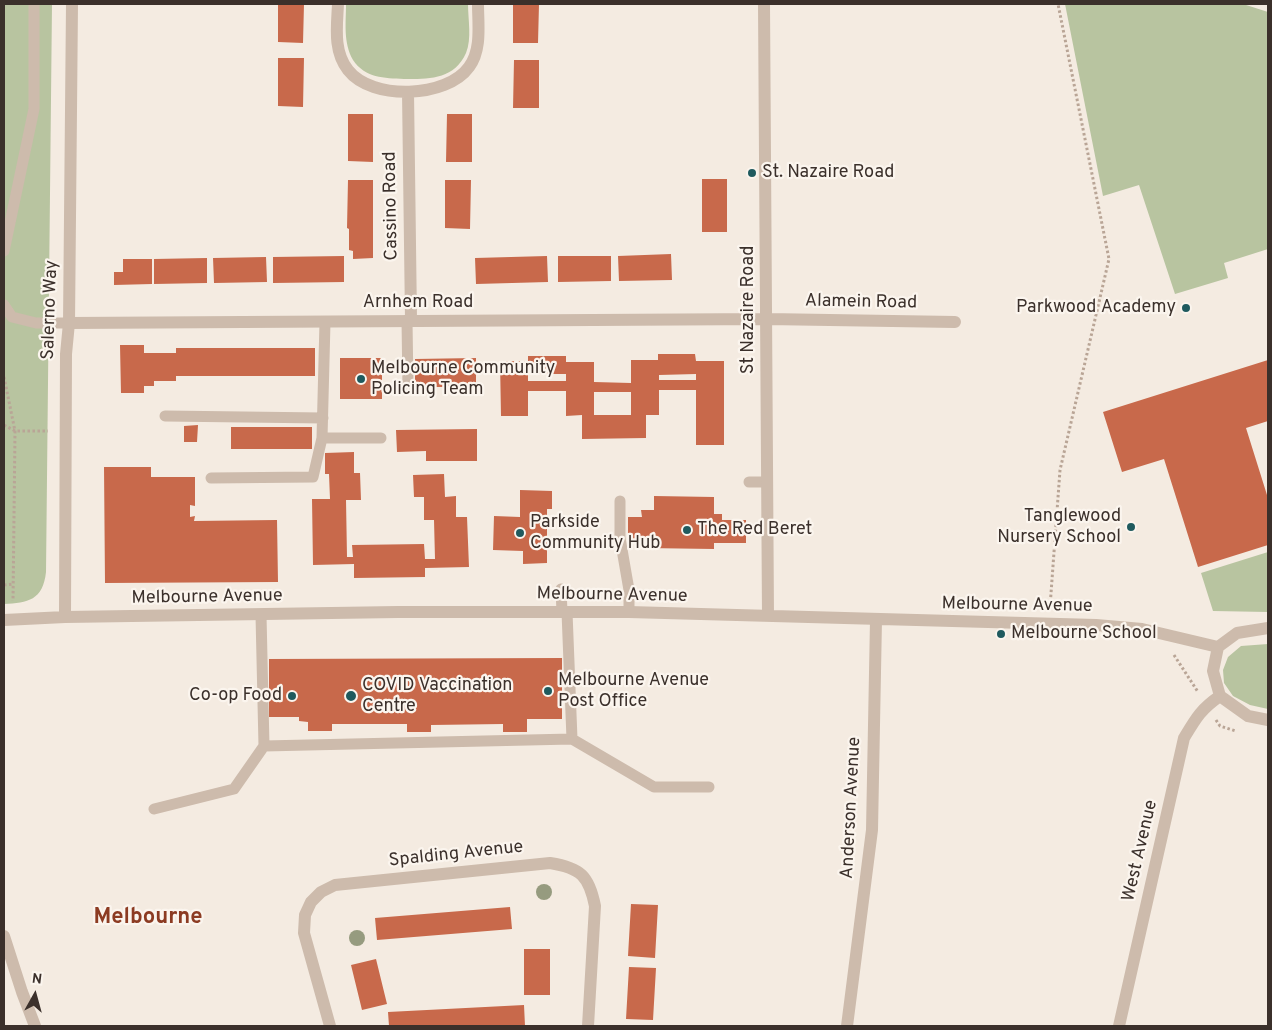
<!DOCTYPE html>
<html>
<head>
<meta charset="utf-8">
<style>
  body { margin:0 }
  #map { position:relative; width:1272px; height:1030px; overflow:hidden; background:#f4ebe1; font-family:Overpass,sans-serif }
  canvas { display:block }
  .frame { position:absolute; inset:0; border:5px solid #3b302b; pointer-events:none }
  .north { position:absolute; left:10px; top:970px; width:50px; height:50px; -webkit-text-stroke:4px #fbf5ee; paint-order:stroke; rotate:7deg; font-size:14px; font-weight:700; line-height:20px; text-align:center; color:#3b302b }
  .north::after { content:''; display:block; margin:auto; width:18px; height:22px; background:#3b302b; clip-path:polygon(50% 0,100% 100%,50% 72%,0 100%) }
</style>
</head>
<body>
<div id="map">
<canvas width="1272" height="1030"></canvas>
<div class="frame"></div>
<div class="north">N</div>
</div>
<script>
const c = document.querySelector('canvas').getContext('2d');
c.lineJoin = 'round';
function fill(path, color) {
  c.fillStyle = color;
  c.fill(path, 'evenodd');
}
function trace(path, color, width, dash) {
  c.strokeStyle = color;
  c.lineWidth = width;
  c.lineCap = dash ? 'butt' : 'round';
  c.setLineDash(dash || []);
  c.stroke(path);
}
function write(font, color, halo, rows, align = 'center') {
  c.font = font + ' Overpass,sans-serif';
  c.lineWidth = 4.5;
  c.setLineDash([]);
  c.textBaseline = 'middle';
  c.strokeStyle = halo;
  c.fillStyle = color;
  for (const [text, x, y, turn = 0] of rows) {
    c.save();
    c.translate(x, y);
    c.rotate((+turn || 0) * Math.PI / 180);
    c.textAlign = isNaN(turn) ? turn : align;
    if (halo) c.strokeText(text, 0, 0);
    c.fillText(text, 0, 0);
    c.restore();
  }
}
fill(new Path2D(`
  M4 4H52L46 572C43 600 28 603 4 604Z
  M346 4H468C468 19 472 39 466 53 454 80 428 79 404 79 384 78 365 78 353 60 343 43 346 22 346 4Z
  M1065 4H1243L1268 12V249L1224 263 1228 278 1175 294 1139 185 1103 196Z
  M1268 552V612L1213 611 1201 573Z
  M1268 644V709L1250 705 1233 696 1224 683 1223 670 1228 657 1241 646Z`), '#b8c4a0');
fill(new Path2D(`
  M278 4H304L303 43 278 42Z
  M513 4H539L538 43H513Z
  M278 58H304L303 107 278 106Z
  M514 60H539V108H513Z
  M348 114H373V162L348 161Z
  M447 114H472V162H446Z
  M702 179H727V232H702Z
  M348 180H373V258L353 259V251L349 250V229L347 228Z
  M445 180H471L470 229 445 228Z
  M671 254 672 280 619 281 618 256Z
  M344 256V282L273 283V257Z
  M547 256 548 282 476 284 475 258Z
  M558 256H611V281L558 282Z
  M266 257 267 282 214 283 213 258Z
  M207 258V283L154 284V259Z
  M123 259H152V284L114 285V272H123Z
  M120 345H144V353H176V348H315V376H176V381H154V386H144V393H121Z
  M658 354H695L696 361H724V445H696V390H659V415H646V438L582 439V415L566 416V391H528V416H501L500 361H528V356H566V362H594V382L631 383V360H658ZM528 374H566V381H528ZM696 374V380H659V375ZM594 392H631V415H594Z
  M340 358H382V399H340Z
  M476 358V387H430V393H415V359Z
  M1268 360V421L1246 428 1267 495H1268V545L1198 567 1164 459 1122 472 1103 412Z
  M198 425 197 442H184V426Z
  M231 427H312V449H231Z
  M477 429V461H426V451L397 452 396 430Z
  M354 452V473H360L361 500H346L347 557H353L352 545 424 544 425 559H435L434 520H424V497H414L413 475 444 474 445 497 456 496V517H467L469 567 425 568V577L354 578V564L313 565 312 499H330L329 474H325V453Z
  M104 467H151V477H195V506L190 505V517L195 516 194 521 277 520 278 582 105 583Z
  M520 490 552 491V509H547V563L523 564V551L493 550 494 516 520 517Z
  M654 496 714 497V514H722V520H746V543H714V549L645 548V540H628V517H642L641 510H654Z
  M562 658V719H527V732H503V724L431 725V732H407V724H332V731H308V722L299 721V717H269V659Z
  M631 904 658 905 655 958 628 956Z
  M510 907 512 929 377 940 375 918Z
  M524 949H550V995H524Z
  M376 959 387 1004 362 1010 351 965Z
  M629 967 656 968 653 1020 626 1019Z
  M524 1005 525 1026H389L388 1012Z`), '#c8694b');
trace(new Path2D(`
  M4 377 15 431 13 601
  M4 425 15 431H48
  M4 585 13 584
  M1050 607 1060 470 1109 259 1058 4
  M1174 655 1198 692
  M1216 720 1220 726 1236 731`), '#b9a596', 3, [2.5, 2.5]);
trace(new Path2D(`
  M4 251 34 109V4
  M4 305 12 317 36 323H69
  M407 320 408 389
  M165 416 323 418
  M322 438H381
  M211 478 313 477 322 438 325 322
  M749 482H767
  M620 501V538L629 590V612
  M561 589 562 612
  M261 615 264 746 572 739 567 612
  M572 739 654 787H709
  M154 809 234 789 264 746`), '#cdbbac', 11);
trace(new Path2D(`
  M338 4C337 26 333 51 348 70 372 101 447 98 469 67 482 50 478 24 478 4
  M764 4 768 616
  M408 92 411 320
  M69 323 767 319 955 322
  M65 617 66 354 69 323 72 4
  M4 620 65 617 398 612H629L1096 625 1142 629 1218 647
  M1268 628 1237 633 1218 647 1213 671 1220 696 1248 716 1268 720
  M4 936 22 992 35 1026
  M330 1026 304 933 305 915 311 902 321 892 335 885 550 863C581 868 589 876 595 906L588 1026
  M847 1026 872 830 876 620
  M1119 1026 1184 738C1196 718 1201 709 1220 696`), '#cdbbac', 12);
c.fillStyle = '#969b7f';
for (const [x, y] of [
  [544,892],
  [357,938]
]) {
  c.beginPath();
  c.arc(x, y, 8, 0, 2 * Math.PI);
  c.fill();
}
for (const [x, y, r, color] of [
  [752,173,5,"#1f5a5e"],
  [1186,308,5,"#1f5a5e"],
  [361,379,5,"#1f5a5e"],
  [1131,527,5,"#1f5a5e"],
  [687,530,5,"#1f5a5e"],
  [520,533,5,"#1f5a5e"],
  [1001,634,5,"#1f5a5e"],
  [548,691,5,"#1f5a5e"],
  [292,696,5,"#1f5a5e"],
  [351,696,6,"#1f5a5e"]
]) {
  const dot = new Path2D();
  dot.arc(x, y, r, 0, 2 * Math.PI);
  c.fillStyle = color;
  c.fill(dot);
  trace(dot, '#fbf5ee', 2);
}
write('18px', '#3b302b', '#fbf5ee', [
  ["St. Nazaire Road",762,173],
  ["Parkwood Academy",1176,308,"right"],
  ["Melbourne Community",371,369],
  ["Policing Team",371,390],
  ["Tanglewood",1121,517,"right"],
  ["Nursery School",1121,538,"right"],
  ["Parkside",530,523],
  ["Community Hub",530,544],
  ["The Red Beret",697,530],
  ["Melbourne School",1011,634],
  ["Melbourne Avenue",558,681],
  ["Post Office",558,702],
  ["COVID Vaccination",362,686],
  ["Centre",362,707],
  ["Co-op Food",282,696,"right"]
], 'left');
write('18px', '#3b302b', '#fbf5ee', [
  ["Cassino Road",392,206,-91],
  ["Arnhem Road",418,303],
  ["Alamein Road",861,303,1],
  ["Salerno Way",51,310,-88],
  ["St Nazaire Road",749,310,-90],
  ["Melbourne Avenue",612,596,1],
  ["Melbourne Avenue",207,598,-1],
  ["Melbourne Avenue",1017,606,1],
  ["Anderson Avenue",852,808,-87],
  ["West Avenue",1141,851,-77],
  ["Spalding Avenue",456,855,-6]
]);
write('bold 22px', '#8c3b22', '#fbf5ee', [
  ["Melbourne",148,919]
]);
</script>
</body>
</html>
